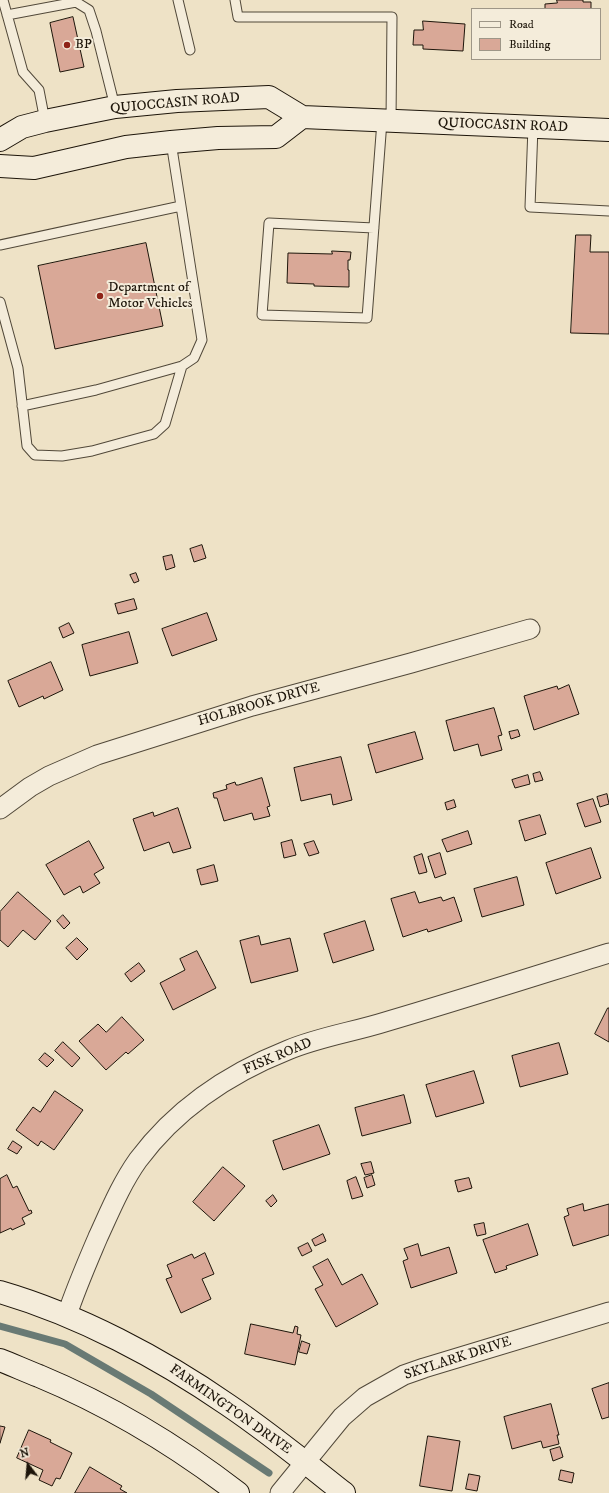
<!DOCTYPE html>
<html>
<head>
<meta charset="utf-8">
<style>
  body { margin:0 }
  #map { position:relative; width:609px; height:1493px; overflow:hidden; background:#eee2c6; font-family:"IM FELL DW Pica",serif }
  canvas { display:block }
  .legend { position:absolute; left:471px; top:8px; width:130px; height:52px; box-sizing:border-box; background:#f4ecda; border:1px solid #9e9687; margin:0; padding:5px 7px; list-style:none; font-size:12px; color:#1d150a }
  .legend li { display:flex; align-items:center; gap:8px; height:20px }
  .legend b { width:20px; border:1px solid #9e9687 }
  .north { position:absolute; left:8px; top:1445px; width:40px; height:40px; -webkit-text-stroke:3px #f4ecda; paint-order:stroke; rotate:344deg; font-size:11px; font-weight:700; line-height:16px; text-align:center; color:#1d150a }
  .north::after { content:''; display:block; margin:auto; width:14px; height:18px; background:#1d150a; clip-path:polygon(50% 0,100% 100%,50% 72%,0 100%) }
</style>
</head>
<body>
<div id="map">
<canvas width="609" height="1493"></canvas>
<ul class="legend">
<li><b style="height:5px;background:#f4ecda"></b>Road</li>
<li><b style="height:11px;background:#d9a897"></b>Building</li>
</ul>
<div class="north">N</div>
</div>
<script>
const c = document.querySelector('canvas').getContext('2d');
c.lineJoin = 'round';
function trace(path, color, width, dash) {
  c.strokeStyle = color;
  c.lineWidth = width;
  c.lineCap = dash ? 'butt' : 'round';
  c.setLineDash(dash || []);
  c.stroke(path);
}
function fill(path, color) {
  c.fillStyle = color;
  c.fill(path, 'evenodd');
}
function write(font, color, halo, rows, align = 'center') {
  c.font = font + ' "IM FELL DW Pica",serif';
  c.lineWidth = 4;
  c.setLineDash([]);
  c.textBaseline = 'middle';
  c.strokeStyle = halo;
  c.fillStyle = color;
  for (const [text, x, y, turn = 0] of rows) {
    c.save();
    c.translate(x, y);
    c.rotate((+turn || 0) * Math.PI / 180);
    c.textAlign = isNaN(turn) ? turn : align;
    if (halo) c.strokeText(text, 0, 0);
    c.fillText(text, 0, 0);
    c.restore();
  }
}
trace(new Path2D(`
  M0 1326 65 1344 151 1394 269 1473`), '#697a74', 7);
const building = new Path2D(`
  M557 0H583V2H591V9H545V4L557 3Z
  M73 17 84 67 60 72 50 23Z
  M423 21 465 24 463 51 423 49V45H413L414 30H423Z
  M576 235H591L590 252H609V334L571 333Z
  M146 243 163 326 55 349 38 266Z
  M332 251 351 252 350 260H348V270H349V287L314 286V284L287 283 288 253 332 254Z
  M202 545 206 558 194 562 190 549Z
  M172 555 175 567 166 570 163 557Z
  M136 573 139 581 134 583 130 575Z
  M134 599 137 609 118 614 115 604Z
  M207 613 217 640 172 656 162 629Z
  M69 623 74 633 63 638 59 628Z
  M129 632 138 663 90 676 82 645Z
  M51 662 63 690 44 699 43 696 19 707 8 681Z
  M569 685 579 714 534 730 524 696 557 686 558 689Z
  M494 708 502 735 498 736 502 750 481 756 478 744 454 751 446 721Z
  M518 730 520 736 511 739 509 732Z
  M415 732 423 759 376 773 368 745Z
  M341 757 352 800 333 805 331 794 301 801 294 768Z
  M540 772 543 780 535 782 533 774Z
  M528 775 530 784 515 788 512 780Z
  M262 778 270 806 267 807 270 816 254 820 252 813 224 821 217 798H214L213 793 227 789 226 785 235 782 236 785H238Z
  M607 794 609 804 600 807 597 797Z
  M593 799 601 822 585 827 577 804Z
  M454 800 456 807 447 810 445 803Z
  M178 808 191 848 173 853 169 842 144 851 133 819 153 812 154 816Z
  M540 815 546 834 525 841 519 821Z
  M468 831 472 844 447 852 442 840Z
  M292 840 296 855 284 858 281 843Z
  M89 841 104 868 94 874 100 883 83 893 80 886 64 895 46 865Z
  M314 841 319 853 309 856 304 844Z
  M591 848 601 878 556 894 546 863Z
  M440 853 446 874 435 878 428 857Z
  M422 854 427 872 419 874 414 857Z
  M214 865 218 881 201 885 197 870Z
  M517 877 524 905 482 917 474 889Z
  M18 892 51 921 35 940 23 930 8 947 0 940V912Z
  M415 892 419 903 441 897 443 901 454 897 462 921 428 932 427 929 403 937 391 899Z
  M63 915 70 923 64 929 57 921Z
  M365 921 374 950 333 963 324 934Z
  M259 936 261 945 290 938 298 971 251 983 240 941Z
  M77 938 88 949 77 960 66 948Z
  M197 951 216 988 173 1010 160 983 185 970 180 959Z
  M139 963 145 971 131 982 125 974Z
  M608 1008H609V1042L595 1034Z
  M122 1017 144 1040 128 1054 126 1052 106 1070 79 1041 98 1024 106 1032Z
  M63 1042 80 1058 72 1067 55 1051Z
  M559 1043 568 1074 520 1087 512 1056Z
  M45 1053 54 1060 47 1067 39 1060Z
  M474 1071 484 1103 436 1117 426 1085Z
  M55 1091 83 1110 54 1150 41 1141 38 1146 16 1130 33 1107 40 1112Z
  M404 1095 411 1123 362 1136 355 1108Z
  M319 1125 330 1154 283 1170 273 1141Z
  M13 1141 22 1147 17 1154 8 1149Z
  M371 1162 374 1173 365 1175 361 1164Z
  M223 1167 245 1186 214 1221 193 1202Z
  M7 1175 13 1188 17 1186 29 1211 31 1210 32 1213 22 1218 25 1224 12 1230 11 1228 0 1233V1179Z
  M372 1175 375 1185 367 1188 364 1178Z
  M356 1177 363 1196 352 1199 347 1181Z
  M469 1178 472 1188 458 1192 455 1181Z
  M273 1195 277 1201 271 1207 266 1201Z
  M583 1204 584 1211 609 1204V1235L573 1246 564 1217 569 1215 567 1209Z
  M484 1223 486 1234 477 1236 474 1225Z
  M528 1224 538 1255 506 1266 507 1269 495 1273 483 1240Z
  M323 1234 326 1241 315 1246 312 1240Z
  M308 1243 312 1251 302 1256 298 1248Z
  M418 1244 421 1256 449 1247 457 1273 411 1288 403 1261 408 1259 404 1249Z
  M205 1253 214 1274 202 1279 211 1299 181 1313 166 1279 172 1277 167 1265 192 1254 194 1258Z
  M328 1259 342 1285 362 1274 378 1304 336 1327 315 1289 323 1285 313 1267Z
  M251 1324 293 1333 295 1326 298 1327 297 1334 301 1335 295 1365 245 1354Z
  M302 1341 310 1344 307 1354 299 1352Z
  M609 1383V1417L602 1419 592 1389Z
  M551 1404 559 1435H557L559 1444 543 1448 541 1441 512 1449 504 1417Z
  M0 1426 5 1427 0 1443Z
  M29 1430 51 1440 50 1442 72 1453 60 1479 56 1478 52 1486 39 1480 43 1470 17 1458Z
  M428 1436 460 1441 452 1491 420 1486Z
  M560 1447 563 1457 553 1461 550 1450Z
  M90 1467 122 1486 120 1489 127 1493H75Z
  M561 1470 574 1473 572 1483 559 1480Z
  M469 1474 480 1476 477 1491 466 1489Z`);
fill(building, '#d9a897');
trace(building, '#1d150a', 1);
const lane = new Path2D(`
  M3 0 23 72 39 90 45 121
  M178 0 190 50
  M235 0 238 17H392L391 121
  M7 15 76 2 89 10 96 31 115 107
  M533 127 530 207 609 211
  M374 228 269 223 262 315 367 318 382 121
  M0 245 181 206 171 142
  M0 302 18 368 27 446 35 455 62 456 92 451 154 434 165 424 182 366
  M22 406 96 390 182 366 194 358 202 340 181 206`);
const street = new Path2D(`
  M0 809 30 787 49 776 97 755 252 706 411 663 530 629
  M67 1315C76 1288 87 1263 98 1237 110 1211 121 1184 138 1160 176 1109 230 1073 288 1050 319 1037 353 1032 385 1022 460 1000 535 976 609 953
  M280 1493 342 1417 365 1397 404 1375 424 1368 609 1312`);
const secondary = new Path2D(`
  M0 140 22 127 45 121 115 107 177 101 269 97 302 117 609 130
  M0 166 34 168 126 147 171 142 218 138 276 137 302 117
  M0 1292C79 1315 160 1358 228 1405 268 1432 306 1463 344 1493
  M0 1360C13 1365 26 1371 39 1376 111 1406 177 1446 238 1493`);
trace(lane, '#514839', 11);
trace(street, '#514839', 21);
trace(secondary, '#1d150a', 24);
trace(lane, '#f4ecda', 9);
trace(street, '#f4ecda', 19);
trace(secondary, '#f4ecda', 22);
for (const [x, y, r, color] of [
  [67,45,4,"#8f2418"],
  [100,296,4,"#8f2418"]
]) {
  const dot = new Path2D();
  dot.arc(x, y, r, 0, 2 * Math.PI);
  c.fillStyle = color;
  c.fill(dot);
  trace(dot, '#f4ecda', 1.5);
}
write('14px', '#1d150a', '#f4ecda', [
  ["BP",75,45],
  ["Department of",108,288],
  ["Motor Vehicles",108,304]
], 'left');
write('14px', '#1d150a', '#f4ecda', [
  ["QUIOCCASIN ROAD",175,104,-5],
  ["QUIOCCASIN ROAD",503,126,2],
  ["HOLBROOK DRIVE",259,705,-16],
  ["FISK ROAD",278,1057,-23],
  ["SKYLARK DRIVE",458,1359,-18],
  ["FARMINGTON DRIVE",230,1410,35]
]);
</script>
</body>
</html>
